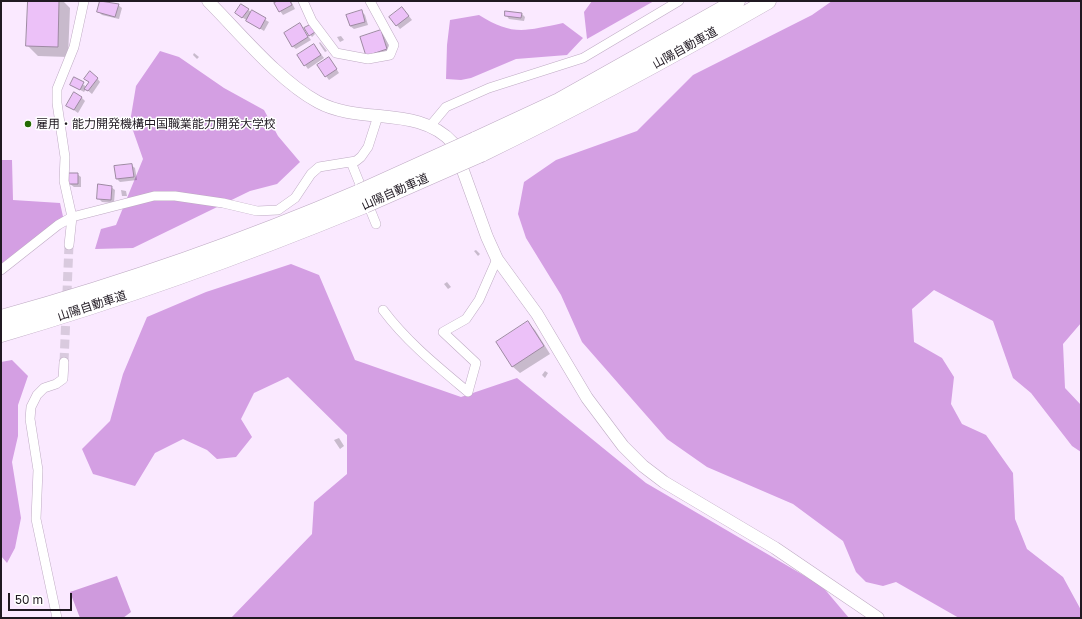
<!DOCTYPE html>
<html>
<head>
<meta charset="utf-8">
<style>
  body { margin:0 }
  #map { position:relative; width:1082px; height:619px; overflow:hidden; background:#fae9ff; font-family:"Golos Text",sans-serif }
  canvas { display:block }
  .frame { position:absolute; inset:0; border:2px solid #201922; pointer-events:none }
  .scale { position:absolute; left:8px; top:593px; width:64px; height:18px; box-sizing:border-box; border:2px solid #201922; border-top:0; padding-left:5px; font-size:12px; line-height:14px; white-space:nowrap; color:#201922; -webkit-text-stroke:3px #fff; paint-order:stroke }
</style>
</head>
<body>
<div id="map">
<canvas width="1082" height="619"></canvas>
<div class="frame"></div>
<div class="scale">50 m</div>
</div>
<script>
const c = document.querySelector('canvas').getContext('2d');
c.lineJoin = 'round';
function fill(path, color) {
  c.fillStyle = color;
  c.fill(path, 'evenodd');
}
function trace(path, color, width, dash) {
  c.strokeStyle = color;
  c.lineWidth = width;
  c.lineCap = dash ? 'butt' : 'round';
  c.setLineDash(dash || []);
  c.stroke(path);
}
function write(font, color, halo, rows, align = 'center') {
  c.font = font + ' "Golos Text","Noto Sans JP",sans-serif';
  c.lineWidth = 3;
  c.setLineDash([]);
  c.textBaseline = 'middle';
  c.strokeStyle = halo;
  c.fillStyle = color;
  for (const [text, x, y, turn = 0] of rows) {
    c.save();
    c.translate(x, y);
    c.rotate((+turn || 0) * Math.PI / 180);
    c.textAlign = isNaN(turn) ? turn : align;
    if (halo) c.strokeText(text, 0, 0);
    c.fillText(text, 0, 0);
    c.restore();
  }
}
fill(new Path2D(`
  M592 1H654L587 39 584 12Z
  M832 1H1081V323L1063 344 1065 388 1081 405V452L1072 446 1031 393 1013 378 993 321 934 290 912 309 914 342 942 358 954 377 951 404 962 424 986 435 1013 473 1015 519 1027 549 1063 577 1081 610V618H959L896 582 883 586 866 582 856 572 843 541 793 504 707 467 667 439 582 342 561 295 526 238 518 214 524 182 556 160 637 131 693 75 812 15Z
  M479 15C512 36 525 31 563 23L583 38 567 55 516 59 471 78 461 80 446 79 447 45 450 20Z
  M160 51 179 57 224 88 264 110 278 136 300 162 277 184 250 191 133 248 95 249 101 229 116 225 143 159 130 122 136 86Z
  M1 160H12L13 200 60 203 64 221 1 266Z
  M291 264 319 275 355 360 461 397 517 378 646 483 822 586 849 618H231L312 534 314 502 347 474V435L288 377 254 393 241 419 252 437 236 457 217 459 207 450 183 439 155 453 135 486 93 474 82 449 110 421 123 374 147 317 206 292Z
  M12 360 28 376 18 405V436L12 462 21 518 15 548 7 563 1 556V362Z`), '#d49fe3');
fill(new Path2D(`
  M117 576 131 612 123 618H80L70 592Z`), '#cf9add');
fill(new Path2D(`
  M29 1H63L70 8 68 57 38 56 27 45Z
  M101 1 118 5 122 8 119 19 102 15 99 12Z
  M280 1H291L295 9 283 15 275 4Z
  M248 10 269 22 264 31 240 16Z
  M361 11 365 15 368 25 354 29 350 26Z
  M405 11 412 20 400 29 390 17Z
  M522 14 525 17 524 21 509 19 506 15Z
  M300 25 311 40 296 49 292 46Z
  M311 27 315 34 312 37 305 28Z
  M380 32 386 37 391 55H367Z
  M341 36 344 40 340 42 337 37Z
  M320 42 327 51 325 52 319 43Z
  M314 45 324 58 308 69 305 65Z
  M194 53 199 57 197 59 193 55Z
  M332 62 339 73 329 80 326 76Z
  M97 78 100 82 92 94 86 89 84 92 71 85 74 79 87 87Z
  M81 97 85 101 78 113 68 106Z
  M131 165 135 168 137 180 120 182 117 179 115 167Z
  M70 174H77L81 177V187H74L70 184Z
  M111 187 115 190 114 203 102 202 98 198Z
  M121 190 126 191 127 196H122Z
  M476 250 480 254 478 256 474 251Z
  M447 282 451 287 448 289 444 284Z
  M528 323 535 330 550 354 520 373 512 366Z
  M545 371 548 373 545 378 542 375Z
  M339 438 344 446 340 449 334 440Z`), '#0003');
const building = new Path2D(`
  M28 1H59L58 47 26 46Z
  M100 1 119 4 115 17 97 12Z
  M278 1H290L292 5 279 12 274 3Z
  M241 4 249 9 242 18 235 13Z
  M402 7 409 16 396 26 389 17Z
  M252 10 266 18 260 29 246 21Z
  M362 10 365 22 350 26 346 15Z
  M505 11 522 13 521 18 505 16Z
  M300 23 308 37 292 47 284 33Z
  M310 25 315 32 309 36 304 28Z
  M381 30 387 49 366 56 360 37Z
  M314 44 321 55 304 66 297 55Z
  M329 57 337 69 325 77 317 65Z
  M90 71 98 78 88 91 84 89 89 82 84 79Z
  M74 77 84 82 80 90 70 85Z
  M74 92 82 97 74 110 66 106Z
  M132 164 134 177 116 179 114 166Z
  M69 173H78V184H69Z
  M98 184 112 186 111 200 97 199Z
  M528 321 544 346 512 367 496 342Z`);
fill(building, '#ecc1f8');
trace(building, '#9d89a2', 1);
trace(new Path2D(`
  M64 362 69 245`), '#d9cade', 9, [9, 4.5]);
const street = new Path2D(`
  M303 1 312 21 336 53 368 59 390 55 394 45 370 1
  M431 125 446 107 489 88 583 58 679 1
  M351 162 376 224
  M69 245 72 217 64 181 65 157 57 103V89L74 47 84 1
  M1 270 58 225 72 217 154 196H175L223 203 257 211 278 210 295 198 311 174 319 167 356 161 361 157 368 147 378 116
  M383 310C407 342 437 366 468 392L476 363 443 332 466 319 479 300 497 259
  M57 618 36 519 38 470 30 419 31 407 37 395 44 388 56 384 63 379 64 362`);
const secondary = new Path2D(`
  M208 1C240 33 279 81 318 102 360 125 419 105 453 143L487 237 497 259 537 314 587 398 623 446 643 466 664 482 775 548 878 618`);
const highway = new Path2D(`
  M475 140 559 101 737 1
  M481 154C578 107 674 55 768 1
  M1 318C123 284 244 242 360 192
  M1 334C125 298 246 254 365 205`);
trace(street, '#beaac3', 10);
trace(secondary, '#beaac3', 13);
trace(highway, '#beaac3', 17);
trace(street, '#fff', 9);
trace(secondary, '#fff', 12);
trace(highway, '#fff', 16);
const highwayBridge = new Path2D(`
  M360 192 475 140
  M365 205 481 154`);
trace(highwayBridge, '#beaac3', 17, []);
trace(highwayBridge, '#fff', 16);
for (const [x, y, r, color] of [
  [28,124,4,"#246a03"]
]) {
  const dot = new Path2D();
  dot.arc(x, y, r, 0, 2 * Math.PI);
  c.fillStyle = color;
  c.fill(dot);
  trace(dot, '#fff', 1.5);
}
write('12px', '#201922', '#fff', [
  ["山陽自動車道",685,48,-29],
  ["山陽自動車道",395,192,-24],
  ["山陽自動車道",92,306,-18]
]);
write('12px', '#201922', '#fff', [
  ["雇用・能力開発機構中国職業能力開発大学校",36,124]
], 'left');
</script>
</body>
</html>
